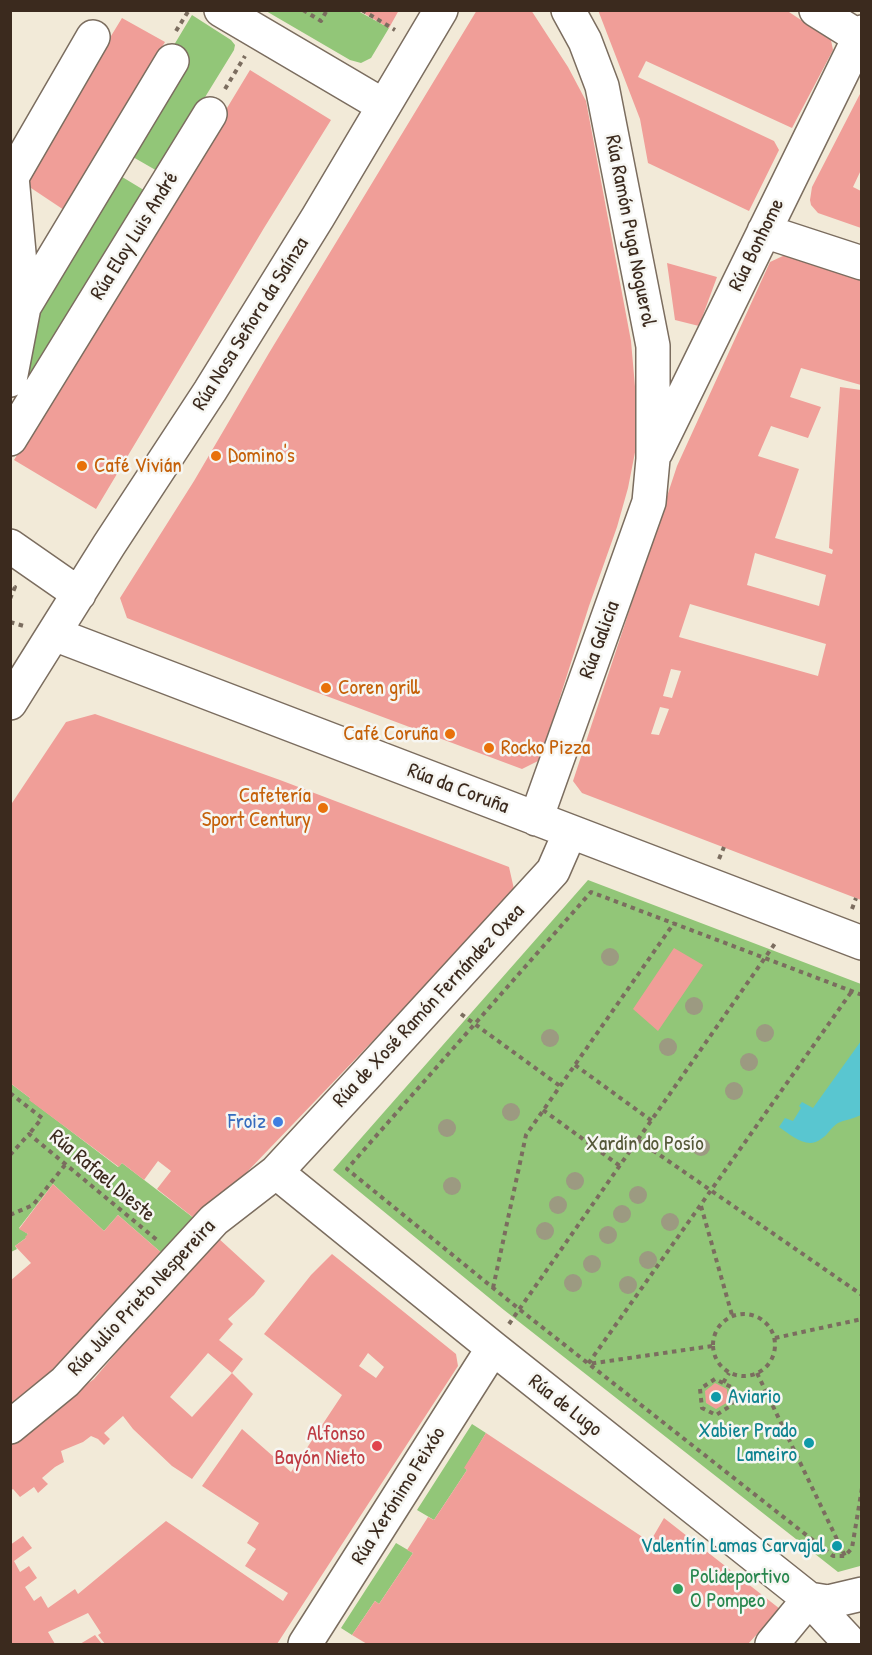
<!DOCTYPE html>
<html>
<head>
<meta charset="utf-8">
<style>
  body { margin:0 }
  #map { position:relative; width:872px; height:1655px; overflow:hidden; background:#f2ead8; font-family:"Patrick Hand",sans-serif }
  canvas { display:block }
  .frame { position:absolute; inset:0; border:12px solid #3b2a1e; pointer-events:none }
</style>
</head>
<body>
<div id="map">
<canvas width="872" height="1655"></canvas>
<div class="frame"></div>
</div>
<script>
const c = document.querySelector('canvas').getContext('2d');
c.lineJoin = 'round';
function fill(path, color) {
  c.fillStyle = color;
  c.fill(path, 'evenodd');
}
function trace(path, color, width, dash) {
  c.strokeStyle = color;
  c.lineWidth = width;
  c.lineCap = dash ? 'butt' : 'round';
  c.setLineDash(dash || []);
  c.stroke(path);
}
function write(font, color, halo, rows, align = 'center') {
  c.font = font + ' "Patrick Hand",sans-serif';
  c.lineWidth = 5;
  c.setLineDash([]);
  c.textBaseline = 'middle';
  c.strokeStyle = halo;
  c.fillStyle = color;
  for (const [text, x, y, turn = 0] of rows) {
    c.save();
    c.translate(x, y);
    c.rotate((+turn || 0) * Math.PI / 180);
    c.textAlign = isNaN(turn) ? turn : align;
    if (halo) c.strokeText(text, 0, 0);
    c.fillText(text, 0, 0);
    c.restore();
  }
}
fill(new Path2D(`
  M266 11H358L389 28 371 58 361 63 350 60Z
  M192 15 231 40 235 45 234 50 159 172 126 153 171 50Z
  M114 172 147 192 14 412 32 312Z
  M588 880 861 984 862 1554 860 1566 838 1572 504 1310 333 1170Z
  M10 1083 30 1098V1100L118 1167 122 1163 195 1219 164 1255 118 1215 104 1231 53 1184 19 1228 28 1234 26 1238 15 1246 17 1249 11 1252Z
  M472 1424 486 1433 465 1468 467 1470 434 1520 417 1510Z
  M396 1543 413 1553 379 1604 375 1601 352 1635 341 1628Z`), '#92c678');
fill(new Path2D(`
  M861 1041V1115C853 1119 844 1120 838 1123 831 1127 828 1135 821 1139 807 1150 791 1135 779 1127L785 1118 793 1121 801 1108 799 1106 802 1102 813 1108Z`), '#59c6d0');
fill(new Path2D(`
  M358 10H399L389 28Z
  M477 10H531L568 67 586 101 631 341 639 432 628 488 617 527 589 606 540 760 522 769 313 691 127 618 120 598 194 481 269 353Z
  M598 10H786L831 40 833 50 792 128 646 61 638 77 774 141 779 150 749 211 648 163 640 119Z
  M122 18 165 42 64 210 22 182Z
  M250 70 331 120 264 228 96 509 14 460Z
  M861 92V170L853 187 861 191V228L818 213 811 205 810 200 812 187Z
  M785 255 861 279V385L801 368 790 397 821 407 808 438 771 426 758 456 799 469 775 538 832 554 833 550 829 548 840 387 861 390V900L582 793 573 781 677 466 770 262ZM755 553 826 575 819 606 747 585ZM690 604 826 644 818 676 679 637ZM671 669 681 671 672 698 663 696ZM660 707 669 709 659 735 651 734Z
  M667 263 717 277 699 326 675 320Z
  M95 714 280 780 509 867 514 889 389 1024 199 1222 157 1189 171 1171 158 1161 144 1180 122 1163 119 1167 29 1100 30 1098 10 1083V806L66 722Z
  M674 948 703 965 658 1031 633 1009Z
  M53 1184 104 1231 118 1215 164 1255 69 1362 10 1414V1281L31 1263 15 1246 26 1238 25 1237 28 1234 19 1229Z
  M217 1237 265 1281 254 1295 228 1319 233 1324 219 1340 243 1359 232 1373 208 1353 170 1397 192 1417 232 1373 253 1394 192 1479 172 1466 133 1429 123 1416 104 1433 110 1439 104 1445 98 1439 91 1436 83 1442 61 1451 64 1462 55 1467 42 1478 48 1484 38 1493 34 1487 20 1497 13 1489 10 1491V1441L94 1379 155 1307 180 1281 179 1279Z
  M332 1254 456 1354 458 1366 277 1644H105L98 1635 101 1633 88 1613 48 1632 55 1644H10V1545L23 1536 32 1548 14 1561 20 1572 29 1566 37 1578 25 1587 34 1601 41 1596 48 1608 75 1589 78 1594 166 1521 283 1601 288 1593 245 1566 256 1549 247 1543 259 1523 202 1486 242 1429 291 1472 342 1395 264 1334 311 1275ZM368 1353 384 1367 376 1378 359 1366Z
  M715 1383 727 1389 728 1402 716 1409 706 1403 705 1391Z
  M486 1433 650 1542 664 1518 780 1609 748 1644H367L352 1635 375 1601 379 1604 413 1553 407 1550 428 1517 434 1520 467 1470 464 1468Z
  M95 1635 102 1644H80Z`), '#f09e98');
const minor = new Path2D(`
  M221 10 384 106
  M816 10 859 37
  M764 231 862 263
  M24 307 12 177 93 37
  M10 380 24 307 172 61
  M10 439 210 114
  M656 452 862 32
  M10 546 79 594
  M54 634 862 943
  M10 703 109 545 210 391 318 217 441 10
  M536 819 649 502 653 459V346L602 86 585 41 568 10
  M276 1172 493 1348 809 1599 851 1644
  M10 1427 65 1382 214 1220 276 1172 365 1076 553 871 570 832
  M809 1599 828 1602 862 1594
  M305 1644 493 1348
  M772 1644 809 1599`);
trace(minor, '#7b6d5f', 36);
trace(new Path2D(`
  M303 10 321 21 327 10
  M362 10 395 30
  M176 31 189 10
  M225 89 245 56
  M10 599 15 587H13
  M10 622 24 626
  M719 859 724 847
  M852 909 856 898
  M862 995 591 892 347 1169 519 1309 833 1556H845L852 1548 862 1488
  M461 1014 560 1086
  M575 1065 652 1121
  M10 1093 42 1118 29 1134
  M543 1110 620 1166
  M638 1140 862 1295
  M10 1155 29 1134 157 1240
  M701 1206 732 1315
  M10 1215 33 1205 65 1165
  M493 1288 526 1135 674 923
  M713 1345a31 31 0 1 1 62 0a31 31 0 1 1-62 0Z
  M509 1324 776 942
  M775 1338 862 1319
  M712 1346 588 1364 852 991
  M757 1373 845 1556
  M723 1383 715 1379 700 1389 702 1408 716 1415 732 1405 731 1387 723 1383 729 1373`), '#7b6d5f', 4, [4.5, 4.5]);
trace(minor, '#fff', 33);
c.fillStyle = '#9c9a81';
for (const [x, y] of [
  [610,957],
  [694,1006],
  [765,1033],
  [550,1038],
  [668,1047],
  [749,1062],
  [734,1091],
  [511,1112],
  [447,1128],
  [701,1147],
  [575,1181],
  [452,1186],
  [638,1195],
  [558,1205],
  [622,1214],
  [670,1222],
  [545,1231],
  [608,1235],
  [648,1260],
  [592,1264],
  [573,1283],
  [628,1285]
]) {
  c.beginPath();
  c.arc(x, y, 9, 0, 2 * Math.PI);
  c.fill();
}
for (const [x, y, r, color] of [
  [216,456,6,"#e8710a"],
  [82,466,6,"#e8710a"],
  [326,688,6,"#e8710a"],
  [450,734,6,"#e8710a"],
  [489,748,6,"#e8710a"],
  [323,808,6,"#e8710a"],
  [278,1122,6,"#3f7fe0"],
  [716,1397,6,"#0f9aa8"],
  [809,1443,6,"#0f9aa8"],
  [377,1446,6,"#e0444e"],
  [837,1546,6,"#0f9aa8"],
  [678,1589,6,"#2e9e5b"]
]) {
  const dot = new Path2D();
  dot.arc(x, y, r, 0, 2 * Math.PI);
  c.fillStyle = color;
  c.fill(dot);
  trace(dot, '#f6f6f2', 2);
}
write('21px', '#3b2a1e', '#f6f6f2', [
  ["Rúa Ramón Puga Noguerol",630,231,79],
  ["Rúa Eloy Luis André",135,236,-58],
  ["Rúa Bonhome",757,245,-64],
  ["Rúa Nosa Señora da Saínza",251,324,-58],
  ["Rúa Galicia",600,640,-70],
  ["Rúa da Coruña",458,789,21],
  ["Rúa de Xosé Ramón Fernández Oxea",429,1006,-47],
  ["Rúa Rafael Dieste",102,1176,40],
  ["Rúa Julio Prieto Nespereira",142,1298,-47],
  ["Rúa de Lugo",565,1406,38],
  ["Rúa Xerónimo Feixóo",399,1496,-58]
]);
write('21px', '#c56008', '#f6f6f2', [
  ["Domino's",228,456],
  ["Café Vivián",94,466],
  ["Coren grill",338,688],
  ["Café Coruña",438,734,"right"],
  ["Rocko Pizza",501,748],
  ["Cafetería",311,796,"right"],
  ["Sport Century",311,820,"right"]
], 'left');
write('21px', '#366cbe', '#f6f6f2', [
  ["Froiz",266,1122]
], 'right');
write('21px', '#555939', '#f6f6f2', [
  ["Xardín do Posío",645,1144]
]);
write('21px', '#0d838f', '#f6f6f2', [
  ["Aviario",728,1397,"left"],
  ["Xabier Prado",797,1431],
  ["Lameiro",797,1455],
  ["Valentín Lamas Carvajal",825,1546]
], 'right');
write('21px', '#be3a42', '#f6f6f2', [
  ["Alfonso",365,1434],
  ["Bayón Nieto",365,1458]
], 'right');
write('21px', '#27864d', '#f6f6f2', [
  ["Polideportivo",690,1577],
  ["O Pompeo",690,1601]
], 'left');
</script>
</body>
</html>
